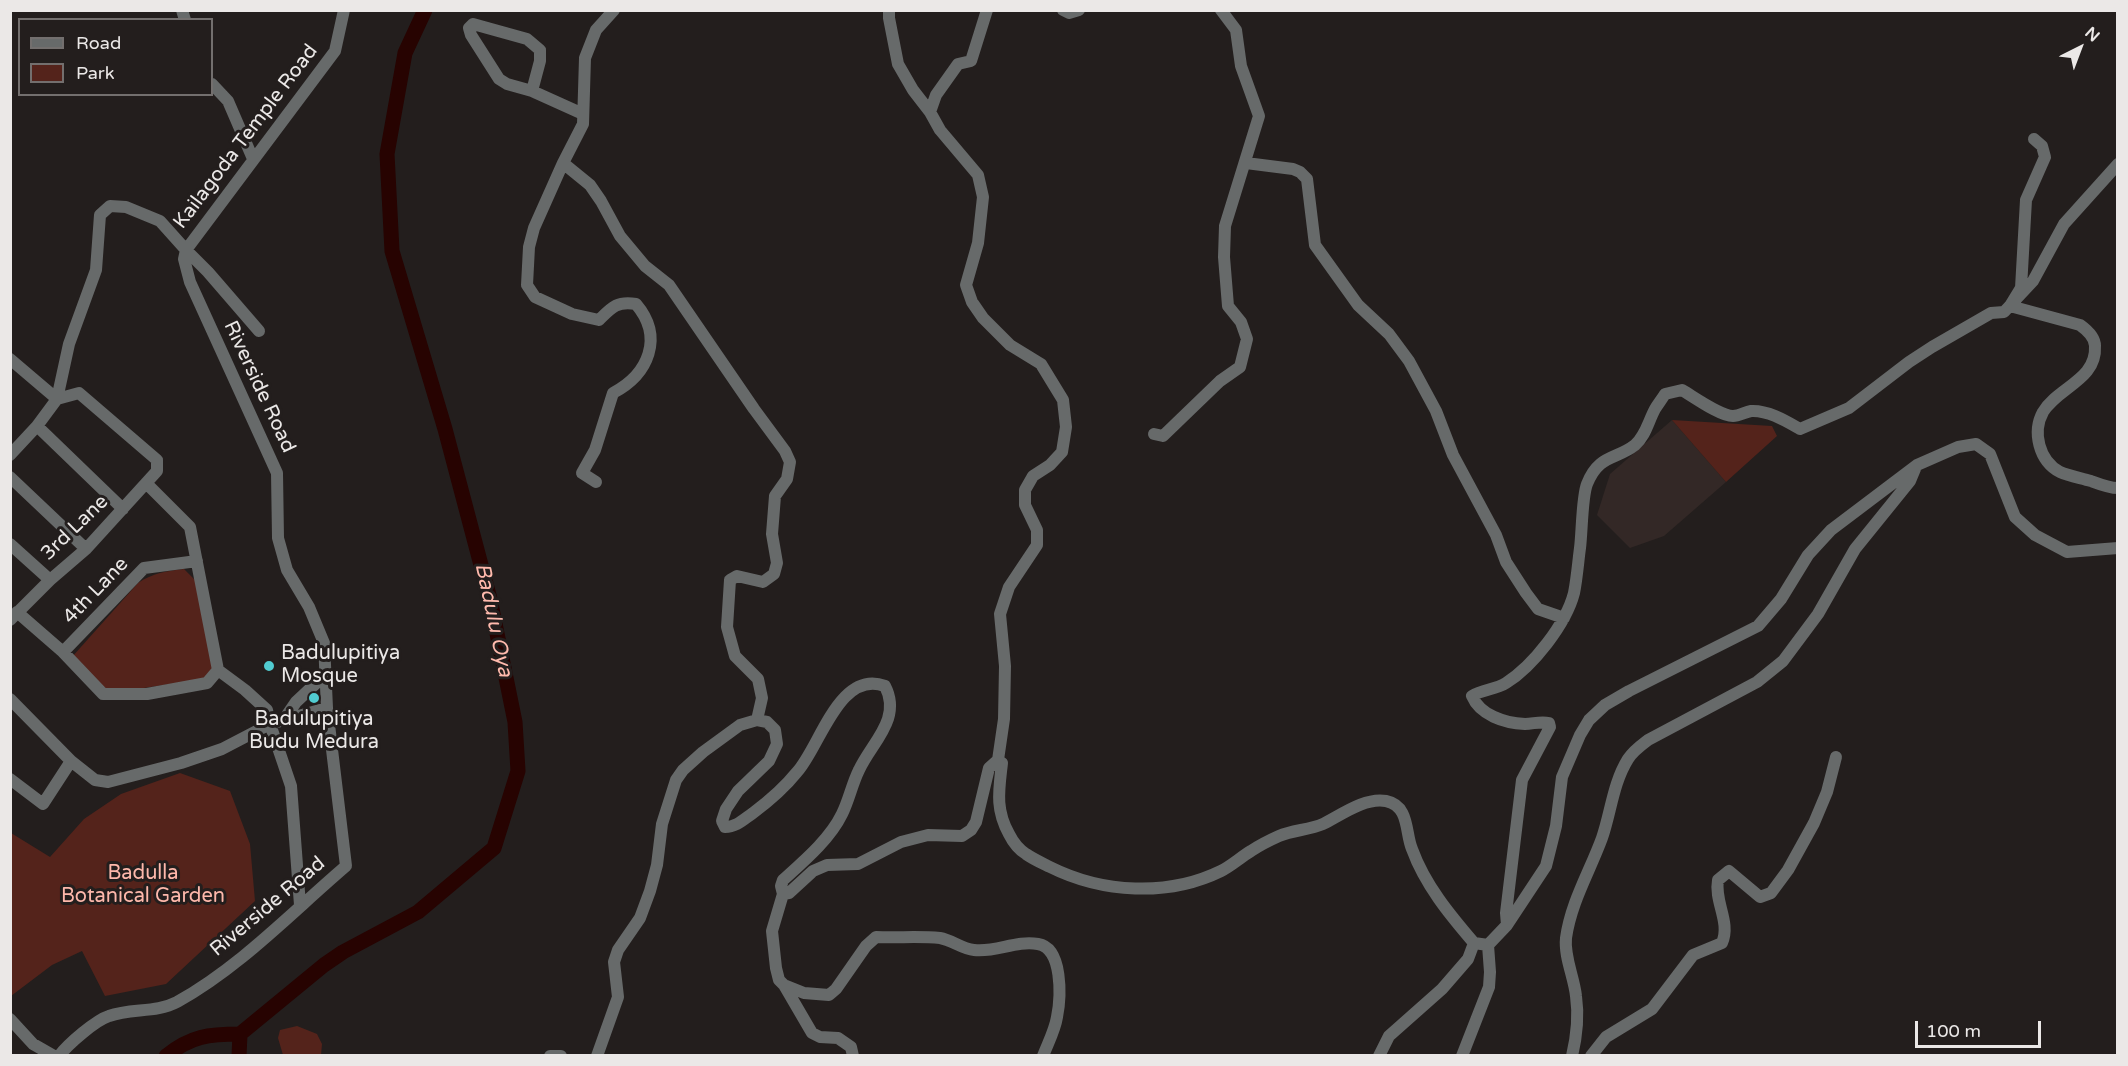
<!DOCTYPE html>
<html>
<head>
<meta charset="utf-8">
<style>
  body { margin:0 }
  #map { position:relative; width:2128px; height:1066px; overflow:hidden; background:#231e1d; font-family:"Varela Round",sans-serif }
  canvas { display:block }
  .frame { position:absolute; inset:0; border:12px solid #ebe8e7; pointer-events:none }
  .legend { position:absolute; left:18px; top:18px; width:195px; height:78px; box-sizing:border-box; background:#231e1d; border:2px solid #736f6e; margin:0; padding:8px 10px; list-style:none; font-size:18px; color:#ebe8e7 }
  .legend li { display:flex; align-items:center; gap:12px; height:30px }
  .legend b { width:30px; border:2px solid #736f6e }
  .north { position:absolute; left:2050px; top:18px; width:60px; height:60px; -webkit-text-stroke:4px #231e1d; paint-order:stroke; rotate:42deg; font-size:16px; font-weight:700; line-height:24px; text-align:center; color:#ebe8e7 }
  .north::after { content:''; display:block; margin:auto; width:21px; height:27px; background:#ebe8e7; clip-path:polygon(50% 0,100% 100%,50% 72%,0 100%) }
  .scale { position:absolute; left:1915px; top:1021px; width:126px; height:27px; box-sizing:border-box; border:3px solid #ebe8e7; border-top:0; padding-left:8px; font-size:18px; line-height:21px; white-space:nowrap; color:#ebe8e7; -webkit-text-stroke:4px #231e1d; paint-order:stroke }
</style>
</head>
<body>
<div id="map">
<canvas width="2128" height="1066"></canvas>
<div class="frame"></div>
<ul class="legend">
<li><b style="height:8px;background:#676a6a"></b>Road</li>
<li><b style="height:16px;background:#54231b"></b>Park</li>
</ul>
<div class="north">N</div>
<div class="scale">100 m</div>
</div>
<script>
const c = document.querySelector('canvas').getContext('2d');
c.lineJoin = 'round';
function fill(path, color) {
  c.fillStyle = color;
  c.fill(path, 'evenodd');
}
function trace(path, color, width, dash) {
  c.strokeStyle = color;
  c.lineWidth = width;
  c.lineCap = dash ? 'butt' : 'round';
  c.setLineDash(dash || []);
  c.stroke(path);
}
function write(font, color, halo, rows, align = 'center') {
  c.font = font + ' "Varela Round",sans-serif';
  c.lineWidth = 6;
  c.setLineDash([]);
  c.textBaseline = 'middle';
  c.strokeStyle = halo;
  c.fillStyle = color;
  for (const [text, x, y, turn = 0] of rows) {
    c.save();
    c.translate(x, y);
    c.rotate((+turn || 0) * Math.PI / 180);
    c.textAlign = isNaN(turn) ? turn : align;
    if (halo) c.strokeText(text, 0, 0);
    c.fillText(text, 0, 0);
    c.restore();
  }
}
fill(new Path2D(`
  M1672 420 1726 482 1664 536 1630 548 1597 515 1610 474Z`), '#332826');
fill(new Path2D(`
  M1672 420 1772 426 1777 436 1726 482Z
  M184 569 198 583 213 670 204 679 137 689 105 688 72 657 138 583C153 573 166 571 184 569Z
  M180 773 230 791 250 844 255 901 166 984 105 996 82 951 52 965 11 996V833L50 857 84 819 121 794Z
  M297 1026 317 1034 322 1044 321 1055H283L278 1038 280 1030Z`), '#54231b');
trace(new Path2D(`
  M166 1056C191 1036 209 1034 240 1034L324 965 343 952 418 912 494 848 518 771 515 722 490 599 445 429 392 251 387 154 405 53 425 10
  M239 1056 240 1034`), '#270301', 15);
trace(new Path2D(`
  M182 10 185 20
  M614 10 596 30 585 58 583 124 563 163 590 185 601 201 620 236 645 266 669 285 754 409 785 451 790 462 787 479 775 496 772 534 777 563 774 574 763 582 737 576 730 580 727 627 735 656 758 679 762 698 757 720
  M889 10V18L898 64 913 90 930 112 940 130 978 175 983 197 978 243 966 285 972 302 983 318 1010 345 1041 364 1063 400 1066 427 1062 452 1050 465 1033 476 1025 490V505L1037 530V545L1009 587 1000 614 1005 666 1004 719 998 760
  M1063 10 1069 13 1079 10
  M212 84 228 101 253 159
  M532 91 507 84 499 79 471 35 469 28 473 24 527 39 540 50V61L532 91 583 114
  M930 112 936 95 958 64 971 61 987 10
  M2034 139 2042 146 2045 157 2026 200 2021 288 2010 306 2080 325C2087 330 2095 337 2095 346 2097 380 2058 387 2043 412 2032 432 2039 461 2060 472 2069 476 2081 478 2091 481 2099 484 2109 488 2118 488
  M563 163 534 228 529 247 527 285 535 297 572 314 599 320C612 307 617 301 636 304 664 337 649 374 613 393L595 450 582 473 596 482
  M1246 163 1293 169 1300 172 1307 179 1315 245 1358 305 1389 334 1409 361 1436 411 1453 455 1496 535 1506 562 1526 593 1538 609 1564 618
  M10 359 57 399 37 426 10 455
  M37 426 123 509
  M1154 434 1163 436 1220 381 1240 367 1247 339 1241 322 1228 306 1224 257 1225 226 1259 116 1241 66 1236 30 1221 10
  M10 477 86 549
  M10 544 50 580
  M17 612 63 652 103 694H147L207 683 218 670 190 527 146 483
  M10 620 50 580 86 549 157 471V460L79 393 57 399 69 344 96 270 100 215 110 206 126 207 160 221 186 250 208 272 259 331
  M63 652 144 568 197 561
  M218 670 245 690 267 710 270 724 291 786 300 905
  M10 699 71 761 95 780 108 782 181 763 222 749 270 724 327 708
  M283 721 296 702 327 673
  M10 779 43 804 71 761
  M783 894 772 931 776 968 779 980 784 985 804 993 829 995 836 989 866 946 876 937C897 938 919 936 940 938 952 940 962 949 974 950 995 953 1016 940 1038 944 1063 948 1061 997 1057 1017 1055 1030 1048 1043 1043 1056
  M1507 925 1506 913 1522 780 1550 727 1549 723C1540 721 1533 724 1525 724 1504 723 1480 715 1472 696 1483 689 1495 690 1506 683 1533 666 1566 624 1574 593 1577 578 1578 563 1580 548 1582 533 1582 496 1587 484 1599 454 1616 460 1635 445 1646 435 1648 422 1655 409 1658 404 1662 399 1665 394L1682 390C1694 397 1720 416 1733 416 1739 416 1745 412 1751 411 1768 410 1786 421 1800 429L1849 408 1909 362 1932 347 1991 313 2004 312 2033 281 2064 224 2118 164
  M784 985 812 1033 820 1037 838 1038 851 1047 853 1056
  M10 1019 33 1044 54 1056
  M59 1056C68 1044 96 1020 109 1016 131 1008 156 1013 177 1002 240 967 291 913 346 866L327 708 324 643 309 607 287 570 278 538 277 473 190 282 184 259 186 250 335 51 344 10
  M550 1056H561
  M597 1056 618 997 614 962 618 950 640 918 650 891 657 865 662 824 676 780 683 770 703 752 740 725 757 720 767 722 775 730 777 744 769 761 738 791 726 809 722 821 725 827C737 827 744 819 753 813 769 801 785 787 797 772 820 747 839 669 885 686 902 719 872 742 859 770 852 784 849 800 842 814 830 839 804 861 783 880L781 886 783 894 789 893 813 871 827 865 858 864 901 842 928 835 962 836 971 830 976 822 989 768 998 760 1002 763C999 790 995 809 1009 834 1013 842 1018 849 1026 854 1033 859 1042 863 1050 867 1102 893 1168 897 1221 871 1231 866 1241 857 1251 851 1260 845 1270 840 1279 836 1293 830 1309 830 1323 824 1341 815 1365 797 1386 801 1410 806 1405 833 1412 849 1425 885 1450 915 1474 943L1488 945 1507 925 1546 866 1556 826 1562 777 1580 735 1589 720 1605 705 1629 691 1758 626 1781 599 1808 555 1831 530 1917 465 1958 447 1976 444 1990 454 2015 517 2035 535 2067 552 2118 548
  M1379 1056 1389 1036 1442 989 1468 959 1474 943
  M1462 1056 1489 987 1490 972 1488 945
  M1572 1056C1577 1035 1579 1017 1576 996 1574 977 1564 957 1566 938 1571 902 1590 871 1602 838 1611 812 1613 783 1628 759 1633 751 1640 746 1648 740L1757 682 1783 661 1818 614 1855 549 1910 481 1915 469
  M1591 1056 1606 1037 1652 1009 1693 955 1722 943C1731 922 1714 902 1718 880L1729 871 1760 897 1771 893 1788 870 1814 823 1827 792 1836 757`), '#676a6a', 12);
for (const [x, y, r, color] of [
  [269,666,6,"#51ccd1"],
  [314,698,6,"#51ccd1"]
]) {
  const dot = new Path2D();
  dot.arc(x, y, r, 0, 2 * Math.PI);
  c.fillStyle = color;
  c.fill(dot);
  trace(dot, '#231e1d', 2);
}
write('20px', '#ebe8e7', '#231e1d', [
  ["Kailagoda Temple Road",246,137,-53],
  ["Riverside Road",259,387,65],
  ["3rd Lane",75,528,-44],
  ["4th Lane",96,591,-46],
  ["Riverside Road",268,907,-40]
]);
write('20px', '#ebe8e7', '#231e1d', [
  ["Badulupitiya",281,654],
  ["Mosque",281,677],
  ["Badulupitiya",314,720,"center"],
  ["Budu Medura",314,743,"center"]
], 'left');
write('20px', '#fdb8ab', '#231e1d', [
  ["Badulla",143,874],
  ["Botanical Garden",143,897]
]);
write('italic 21px', '#ffbaad', '#231e1d', [
  ["Badulu Oya",493,620,78]
]);
</script>
</body>
</html>
